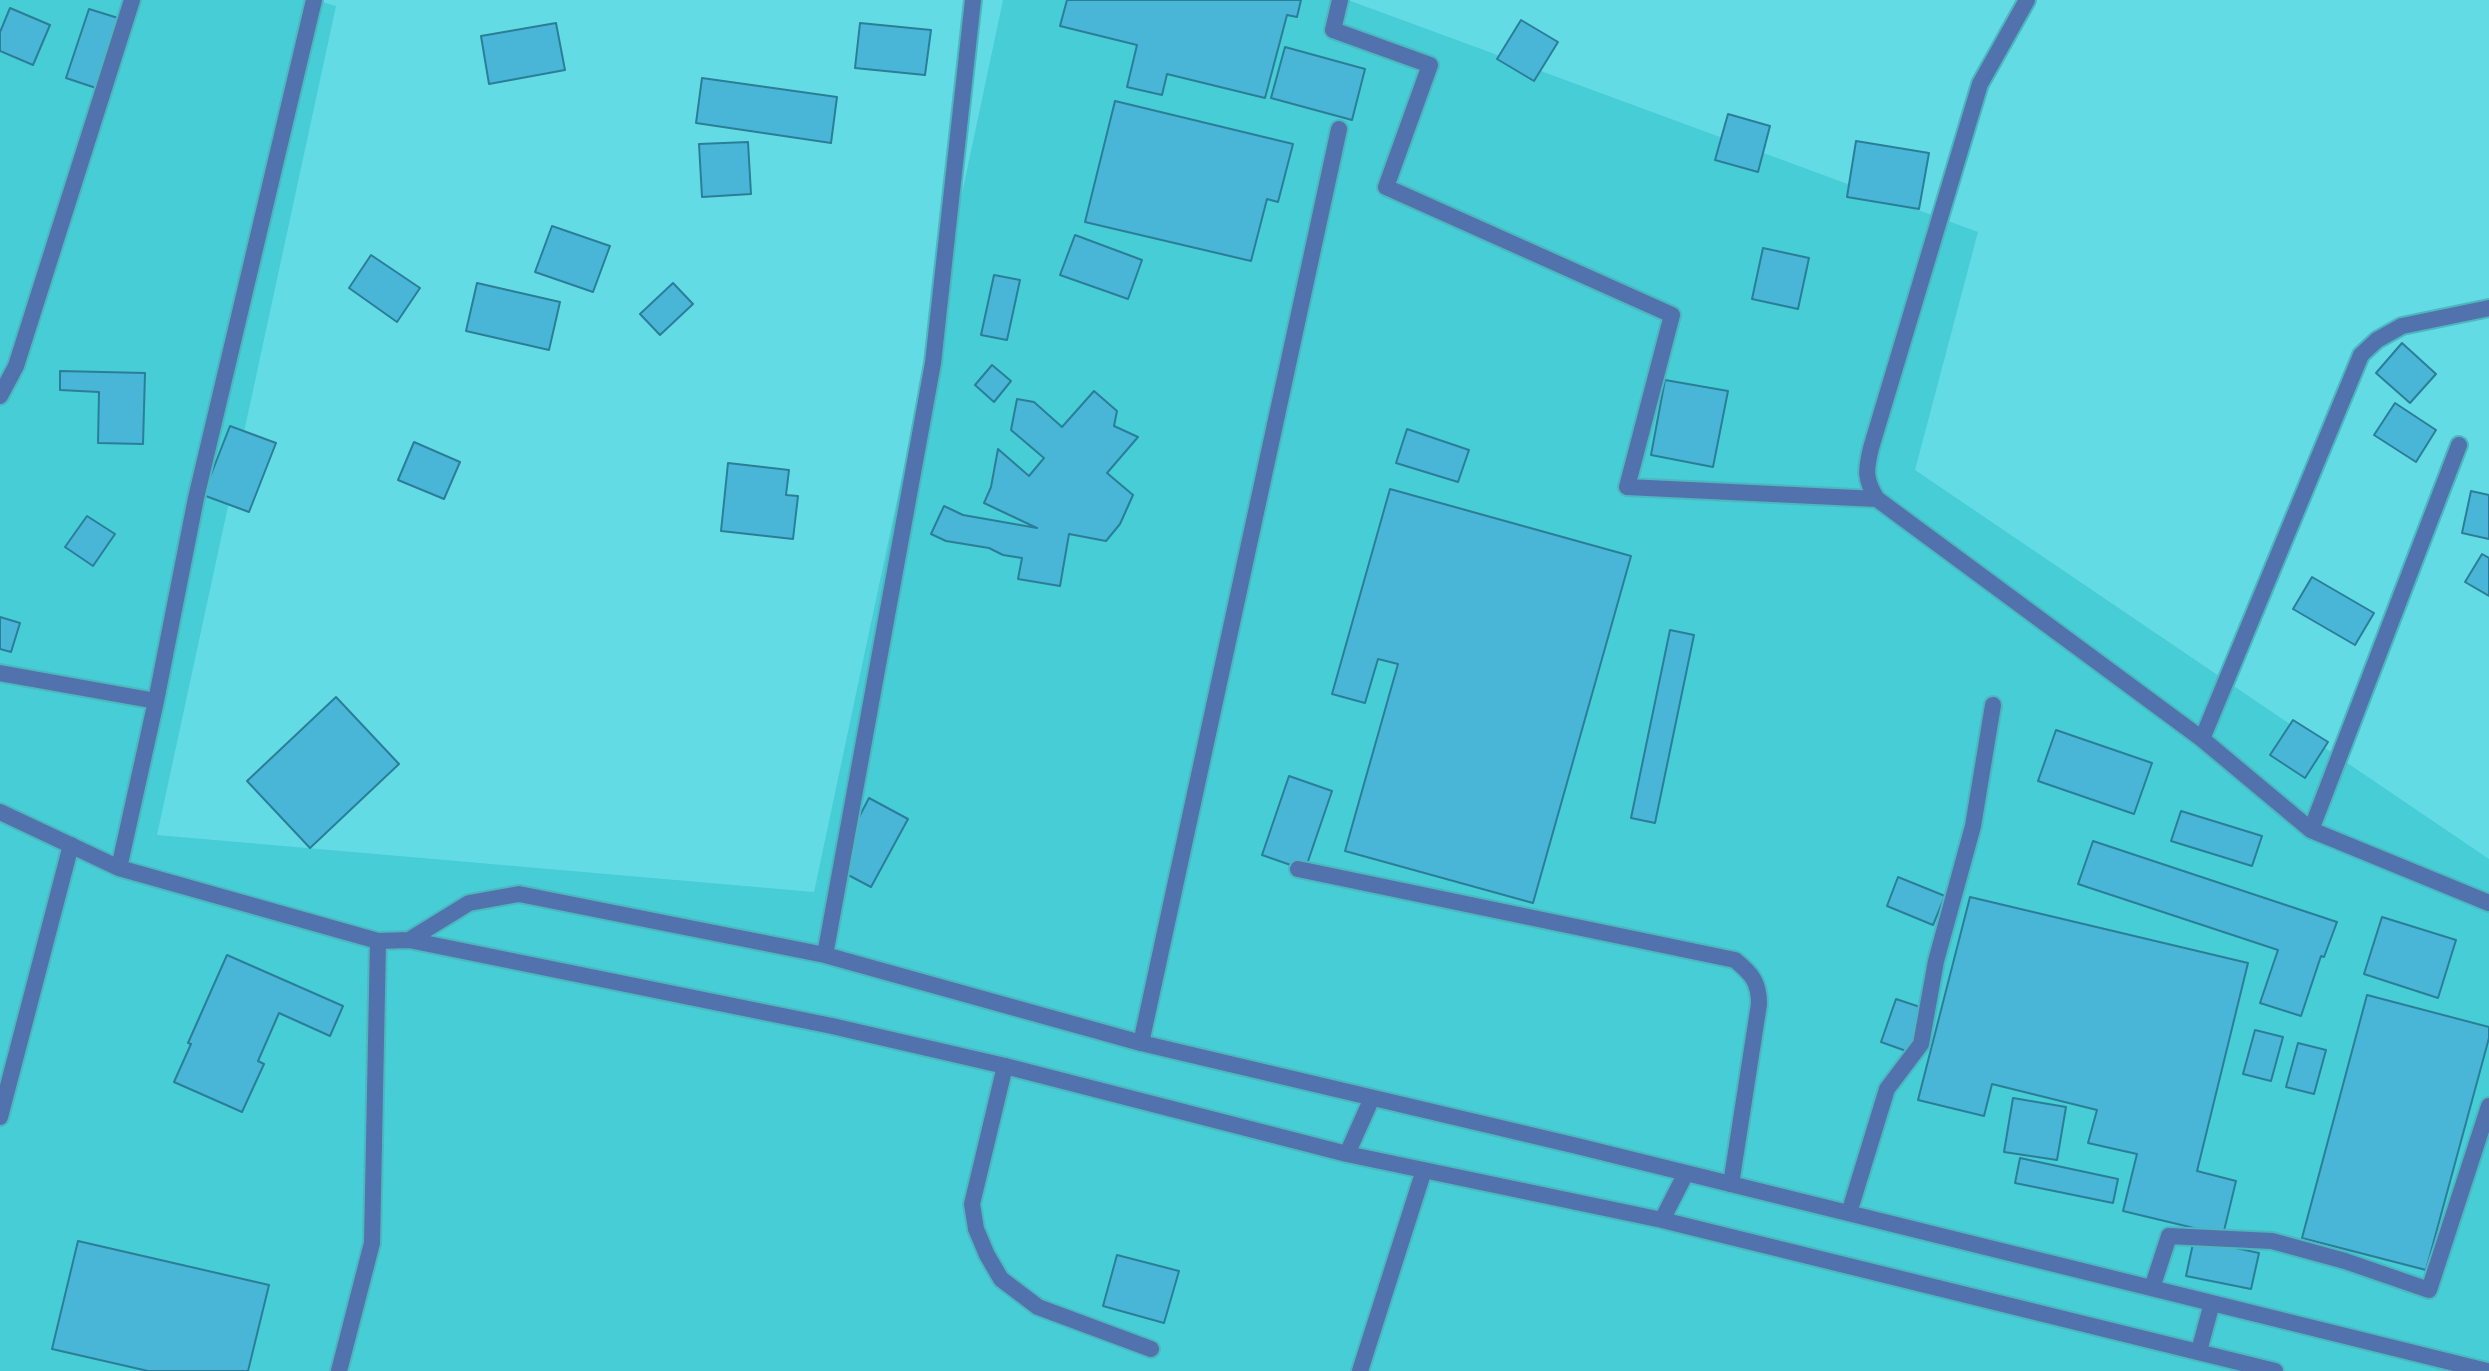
<!DOCTYPE html>
<html>
<head>
<meta charset="utf-8">
<style>
  body { margin:0 }
  canvas { display:block; background:#63dbe4 }
</style>
</head>
<body>
<canvas width="2489" height="1371"></canvas>
<script>
const c = document.querySelector('canvas').getContext('2d');
c.lineJoin = 'round';
function fill(path, color) {
  c.fillStyle = color;
  c.fill(path, 'evenodd');
}
function trace(path, color, width, dash) {
  c.strokeStyle = color;
  c.lineWidth = width;
  c.lineCap = dash ? 'butt' : 'round';
  c.setLineDash(dash || []);
  c.stroke(path);
}
fill(new Path2D(`
  M0 0H315L336 6 157 835 814 892 1003 0H1348L1978 232 1915 470 2489 859V1371H0Z`), '#46cdd6');
const building = new Path2D(`
  M1067 0H1301L1297 17 1287 15 1265 98 1167 74 1162 95 1127 87 1137 45 1060 26Z
  M10 8 50 25 33 65 0 51V32Z
  M89 9 131 22 108 92 66 78Z
  M1521 20 1558 42 1534 81 1497 59Z
  M556 23 565 70 489 84 481 36Z
  M860 23 931 30 925 75 855 68Z
  M1285 47 1365 69 1352 120 1271 98Z
  M702 78 837 97 831 143 696 123Z
  M1115 101 1293 144 1278 202 1267 199 1251 261 1085 222Z
  M1728 114 1770 126 1758 172 1715 160Z
  M1856 141 1929 153 1919 209 1847 197Z
  M748 142 751 194 702 197 699 144Z
  M552 226 610 246 593 292 535 272Z
  M1075 235 1142 260 1128 299 1060 275Z
  M1763 248 1809 258 1798 309 1752 299Z
  M371 255 420 288 397 322 349 288Z
  M994 275 1020 280 1007 340 981 335Z
  M477 283 560 302 549 350 466 331Z
  M673 283 693 304 660 335 640 314Z
  M2402 343 2436 374 2410 403 2376 373Z
  M992 365 1011 381 994 402 975 385Z
  M60 371 145 373 143 444 98 443 99 392 60 390Z
  M1665 380 1728 391 1713 467 1651 455Z
  M1094 391 1117 411 1114 426 1138 437 1107 473 1133 495 1120 524 1106 541 1069 534 1060 586 1018 579 1022 558 1003 555 989 548 946 541 931 534 944 506 963 515 1037 528 984 503 991 487 998 449 1029 476 1044 458 1011 430 1017 399 1034 402 1062 427Z
  M2395 403 2436 430 2416 462 2374 435Z
  M230 426 276 443 249 512 203 495Z
  M1407 429 1469 450 1458 482 1396 463Z
  M414 442 460 462 444 499 398 480Z
  M728 463 789 470 786 495 798 496 793 539 721 531Z
  M1390 489 1631 556 1533 903 1345 851 1398 664 1378 659 1365 703 1332 694Z
  M2471 491 2489 495V539L2462 533Z
  M87 516 115 534 93 566 65 547Z
  M2482 554 2489 558V596L2465 582Z
  M2312 577 2374 613 2355 645 2293 609Z
  M0 617 20 623 11 652 0 649Z
  M1670 630 1694 635 1655 823 1631 818Z
  M336 697 399 764 310 848 247 781Z
  M2293 720 2328 742 2305 778 2270 755Z
  M2056 730 2152 763 2134 814 2038 781Z
  M1289 776 1332 791 1305 870 1262 855Z
  M869 798 908 819 871 887 833 867Z
  M2181 811 2262 836 2252 866 2171 841Z
  M2093 841 2337 922 2324 957 2321 956 2301 1016 2260 1003 2278 950 2078 884Z
  M1898 877 1945 896 1933 925 1887 906Z
  M1970 897 2248 963 2197 1171 2236 1181 2223 1235 2123 1211 2137 1154 2088 1143 2097 1110 1992 1084 1984 1116 1918 1100Z
  M2382 917 2456 940 2438 998 2364 974Z
  M227 955 343 1006 330 1036 279 1013 258 1061 264 1064 242 1112 174 1082 191 1044 188 1043Z
  M2367 995 2489 1027V1038L2426 1270 2302 1238Z
  M1896 999 1923 1008 1909 1052 1881 1042Z
  M2255 1030 2283 1037 2271 1081 2243 1074Z
  M2298 1043 2326 1050 2314 1094 2286 1087Z
  M2013 1098 2066 1107 2057 1160 2004 1152Z
  M2020 1158 2118 1179 2113 1203 2015 1183Z
  M2194 1239 2259 1253 2251 1289 2186 1276Z
  M78 1241 269 1285 248 1371H148L52 1349Z
  M1117 1255 1179 1271 1164 1323 1103 1306Z`);
fill(building, '#4ab6d7');
trace(building, '#2b7e97', 2);
const service = new Path2D(`
  M1298 869 1735 960C1752 974 1759 982 1759 1004L1731 1184
  M1141 1043 1339 129
  M1005 1066 972 1204 976 1229 987 1255 1001 1279 1038 1307 1151 1349
  M0 1117 71 845
  M339 1371 372 1243 378 941`);
const minor = new Path2D(`
  M1340 0 1333 30 1430 65 1386 187 1672 315 1627 487 1877 499
  M2027 0 1980 84 1871 448C1866 469 1864 479 1877 499L2202 739 2311 830 2489 903
  M0 396 16 366 132 0
  M0 673 156 701
  M2202 739 2361 355 2377 340 2402 326 2489 308
  M0 812 119 868 378 941 409 940 832 1026 1005 1066 1347 1154 1662 1220 2275 1371
  M2311 830 2459 445
  M119 868 156 701 196 498 314 0
  M409 940 469 903 519 894 825 955 1141 1043 1577 1146 2487 1371
  M825 955 933 363 973 0
  M1347 1154 1372 1098
  M1849 1213 1887 1089 1921 1044 1936 961 1973 826 1993 705
  M1662 1220 1686 1173
  M2152 1288 2169 1236 2272 1241 2345 1261 2429 1290 2489 1106
  M2199 1351 2212 1303
  M1360 1371 1424 1170`);
trace(service, '#4db7bf', 20);
trace(minor, '#4db7bf', 20);
trace(service, '#5272ad', 16);
trace(minor, '#5272ad', 16);
</script>
</body>
</html>
